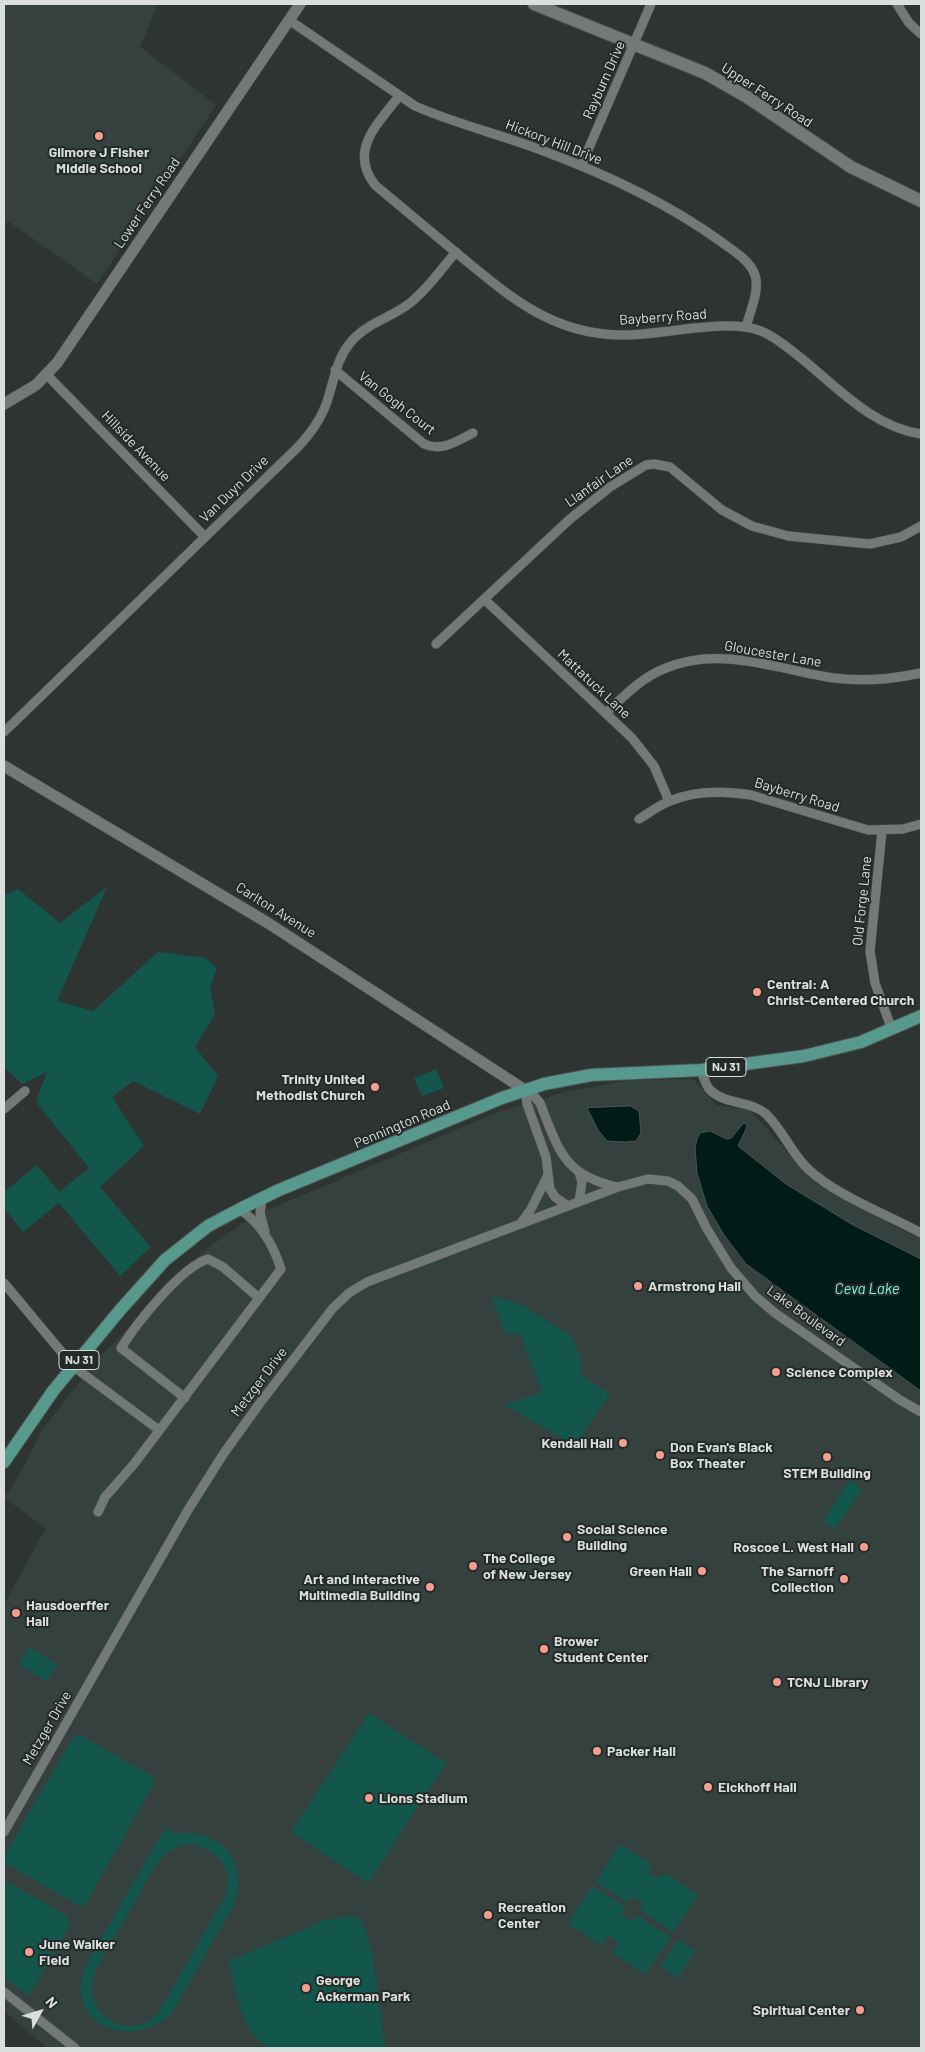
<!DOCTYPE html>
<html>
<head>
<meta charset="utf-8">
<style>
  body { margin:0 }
  #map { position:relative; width:925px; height:2052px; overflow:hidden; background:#2e3432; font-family:Barlow,sans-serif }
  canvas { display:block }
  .frame { position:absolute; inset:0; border:5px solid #dadedd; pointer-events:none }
  .north { position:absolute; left:15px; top:1987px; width:50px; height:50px; -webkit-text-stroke:4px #242a28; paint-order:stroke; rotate:51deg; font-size:14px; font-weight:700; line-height:20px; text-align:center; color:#dadedd }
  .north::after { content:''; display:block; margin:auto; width:18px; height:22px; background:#dadedd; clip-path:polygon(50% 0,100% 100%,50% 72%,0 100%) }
</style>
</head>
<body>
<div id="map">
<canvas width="925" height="2052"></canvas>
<div class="frame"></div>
<div class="north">N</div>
</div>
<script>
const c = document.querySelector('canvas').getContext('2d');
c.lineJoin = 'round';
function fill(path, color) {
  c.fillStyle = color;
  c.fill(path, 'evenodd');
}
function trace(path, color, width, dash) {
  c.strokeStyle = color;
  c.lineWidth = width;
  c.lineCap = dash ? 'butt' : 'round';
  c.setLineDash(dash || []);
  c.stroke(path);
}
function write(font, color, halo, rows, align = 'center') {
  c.font = font + ' Barlow,sans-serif';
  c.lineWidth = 4;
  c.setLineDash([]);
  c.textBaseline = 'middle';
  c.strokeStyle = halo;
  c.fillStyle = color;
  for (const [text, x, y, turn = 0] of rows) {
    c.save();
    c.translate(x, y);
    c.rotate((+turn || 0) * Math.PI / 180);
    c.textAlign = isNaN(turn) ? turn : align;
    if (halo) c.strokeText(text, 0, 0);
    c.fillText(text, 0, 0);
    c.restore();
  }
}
fill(new Path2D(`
  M4 4H158L140 47 216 105 97 284 8 221 4 227Z
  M693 1079 716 1105 750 1110 814 1182 863 1210 921 1239V2048H47L4 2011V1604L46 1528 4 1498 21 1472 42 1430 96 1361 144 1312 168 1283 209 1247 251 1217 498 1112 568 1091 633 1080Z`), '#34413f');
fill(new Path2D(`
  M107 887 57 1001 93 1011 158 952 206 958 217 968 210 988 215 1014 195 1047 218 1076 200 1114 133 1081 112 1097 144 1146 100 1187 151 1247 120 1276 59 1203 23 1232 4 1208V1192L37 1165 59 1192 89 1168 36 1102 47 1072 22 1084 4 1067V896L18 889 60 923Z
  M436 1069 444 1088 422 1096 414 1078Z
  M491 1296 522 1305 571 1336 582 1361 580 1375 610 1394 575 1446 505 1405 542 1392 520 1334 505 1333Z
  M849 1480 862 1489 835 1529 823 1521Z
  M29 1647 57 1664 47 1681 19 1665Z
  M369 1713 446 1763 368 1883 291 1832Z
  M80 1735 152 1776 154 1783 85 1905 79 1906 7 1864 4 1857 73 1737Z
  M165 1828C180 1837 182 1831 198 1834 233 1841 245 1874 234 1904L172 2013C132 2052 63 2025 85 1967ZM191 1844C217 1849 234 1869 226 1895L157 2015C122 2045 79 2010 96 1969L157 1863C167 1851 175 1846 191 1844Z
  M620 1844 652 1865 648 1872 660 1879 664 1873 698 1895 673 1932 640 1910 644 1904 632 1896 628 1903 596 1882Z
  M4 1880 66 1915 69 1927 29 1996 4 1977Z
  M592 1886 625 1907 621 1915 632 1921 636 1915 670 1937 646 1974 612 1953 618 1942 607 1935 601 1945 568 1924Z
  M352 1916 362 1921 372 1952 385 2048H268C240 2031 237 1991 228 1961L310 1927C322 1917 338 1919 352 1916Z
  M678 1939 695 1951 678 1978 660 1966Z`), '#13574c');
const water = new Path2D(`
  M630 1106 639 1111 641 1133 636 1141 625 1142 607 1141 598 1130 587 1108Z
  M744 1123 746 1124 747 1127 738 1146 786 1184 853 1225 921 1259V1391L746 1264 724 1235 707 1206 697 1173 695 1148 697 1139 700 1133 710 1131 727 1139 731 1138Z`);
fill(water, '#011c17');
trace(water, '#425652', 1);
const minor = new Path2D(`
  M897 4 909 23 921 34
  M289 20 415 106C456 124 499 134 541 150 603 173 666 202 720 241 732 250 750 260 755 275 760 291 750 311 746 327
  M399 96C378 124 348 150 375 185 403 208 431 232 459 255 509 296 550 333 618 335 657 337 727 317 761 331 776 337 788 348 801 358 838 388 873 427 921 434
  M581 166 651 4
  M335 370 424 444C442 452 457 441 473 433
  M47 375 205 537
  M484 599 632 738 654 766 669 801
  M436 644 570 519 610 487 646 465 654 464 670 467 722 510 752 526 788 536 870 544 901 537 921 526
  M606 713C624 696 642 677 666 668 722 645 779 670 834 678 864 682 893 679 921 673
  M4 732 298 447C312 432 324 415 329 395 335 376 337 359 350 343 366 323 391 318 410 303 428 289 441 269 456 252
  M639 819C649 813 659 805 670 801 694 791 725 791 751 795L868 830 903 829 921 824
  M882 831 870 951 875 983 892 1030
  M701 1070C703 1076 706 1086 710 1090 725 1105 750 1100 766 1114 783 1130 791 1153 808 1169 837 1196 886 1214 921 1233
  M525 1090 535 1097 540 1103C559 1150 563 1175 617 1187
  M525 1090 527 1104 546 1157 550 1189 555 1197 568 1206
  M4 1109 25 1091
  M262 1198 260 1213 265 1232
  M579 1202 582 1182 579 1172
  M521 1223 531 1209 547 1177
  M4 1283 74 1367 159 1430
  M185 1398 121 1348C136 1324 181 1267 208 1259L223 1267 259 1298
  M98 1512 105 1497 134 1464 281 1269C273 1244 261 1223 239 1209
  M4 1832 188 1510 224 1453 260 1403 333 1308 349 1293 367 1282 618 1187 648 1179 668 1181 678 1186 692 1199 707 1229 731 1268 755 1296 775 1313 900 1400 921 1412
  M4 1992 75 2048`);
const tertiary = new Path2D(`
  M4 404 36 385 57 363 300 4
  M4 766 268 923 525 1090`);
const secondary = new Path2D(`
  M534 4 705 73 747 97 851 167 921 201`);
const primary = new Path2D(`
  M4 1462 53 1391 121 1309 165 1260 208 1226 240 1209 279 1190 502 1098 544 1084 591 1075 701 1070 804 1056 861 1042 921 1016`);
trace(minor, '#4d5251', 10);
trace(tertiary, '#4d5251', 12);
trace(secondary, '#4d5251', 14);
trace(primary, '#4d5251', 14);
trace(minor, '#737977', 9);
trace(tertiary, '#737977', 11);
trace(secondary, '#737977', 12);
trace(primary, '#57998d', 12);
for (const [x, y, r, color] of [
  [99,136,5,"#f59d8e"],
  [757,992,5,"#f59d8e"],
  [375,1087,5,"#f59d8e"],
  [638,1286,5,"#f59d8e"],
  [776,1372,5,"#f59d8e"],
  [623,1443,5,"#f59d8e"],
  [660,1455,5,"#f59d8e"],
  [827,1457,5,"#f59d8e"],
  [567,1537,5,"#f59d8e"],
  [864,1547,5,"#f59d8e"],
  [473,1566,5,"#f59d8e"],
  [702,1571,5,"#f59d8e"],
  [844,1579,5,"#f59d8e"],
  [430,1587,5,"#f59d8e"],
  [16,1613,5,"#f59d8e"],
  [544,1649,5,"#f59d8e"],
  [777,1682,5,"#f59d8e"],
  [597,1751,5,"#f59d8e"],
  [708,1787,5,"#f59d8e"],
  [369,1798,5,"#f59d8e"],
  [488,1915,5,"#f59d8e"],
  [29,1952,5,"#f59d8e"],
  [306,1988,5,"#f59d8e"],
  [860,2010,5,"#f59d8e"]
]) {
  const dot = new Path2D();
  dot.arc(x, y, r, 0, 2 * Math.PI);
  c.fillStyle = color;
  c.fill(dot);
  trace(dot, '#242a28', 2);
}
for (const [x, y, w] of [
  [726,1067,40],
  [79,1360,40]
]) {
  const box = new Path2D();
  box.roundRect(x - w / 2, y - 9.5, w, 19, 4);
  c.fillStyle = '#242a28';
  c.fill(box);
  trace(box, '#dadedd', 1);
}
write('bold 12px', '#dadedd', null, [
  ["NJ 31",726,1067],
  ["NJ 31",79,1360]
]);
write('14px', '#dadedd', '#242a28', [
  ["Rayburn Drive",604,80,-66],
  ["Upper Ferry Road",767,95,33],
  ["Hickory Hill Drive",554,142,21],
  ["Lower Ferry Road",147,203,-56],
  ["Bayberry Road",663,317,-4],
  ["Van Gogh Court",397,403,38],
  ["Hillside Avenue",136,446,46],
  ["Llanfair Lane",599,481,-35],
  ["Van Duyn Drive",234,489,-44],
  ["Gloucester Lane",773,654,10],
  ["Mattatuck Lane",594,684,43],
  ["Bayberry Road",797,795,17],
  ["Old Forge Lane",862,901,-84],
  ["Carlton Avenue",276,910,32],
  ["Pennington Road",402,1124,-23],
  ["Lake Boulevard",806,1316,36],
  ["Metzger Drive",259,1382,-53],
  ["Metzger Drive",47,1728,-60]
]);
write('bold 14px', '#dadedd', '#242a28', [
  ["Gilmore J Fisher",99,152,"center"],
  ["Middle School",99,168,"center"],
  ["Central: A",767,984],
  ["Christ-Centered Church",767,1000],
  ["Trinity United",365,1079,"right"],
  ["Methodist Church",365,1095,"right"],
  ["Armstrong Hall",648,1286],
  ["Science Complex",786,1372],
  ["Kendall Hall",613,1443,"right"],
  ["Don Evan's Black",670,1447],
  ["Box Theater",670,1463],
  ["STEM Building",827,1473,"center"],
  ["Social Science",577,1529],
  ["Building",577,1545],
  ["Roscoe L. West Hall",854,1547,"right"],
  ["The College",483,1558],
  ["of New Jersey",483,1574],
  ["Green Hall",692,1571,"right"],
  ["The Sarnoff",834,1571,"right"],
  ["Collection",834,1587,"right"],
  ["Art and Interactive",420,1579,"right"],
  ["Multimedia Building",420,1595,"right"],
  ["Hausdoerffer",26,1605],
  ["Hall",26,1621],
  ["Brower",554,1641],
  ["Student Center",554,1657],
  ["TCNJ Library",787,1682],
  ["Packer Hall",607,1751],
  ["Eickhoff Hall",718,1787],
  ["Lions Stadium",379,1798],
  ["Recreation",498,1907],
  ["Center",498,1923],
  ["June Walker",39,1944],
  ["Field",39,1960],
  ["George",316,1980],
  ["Ackerman Park",316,1996],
  ["Spiritual Center",850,2010,"right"]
], 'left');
write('italic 15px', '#79f6df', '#242a28', [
  ["Ceva Lake",867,1289]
]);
</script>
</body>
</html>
